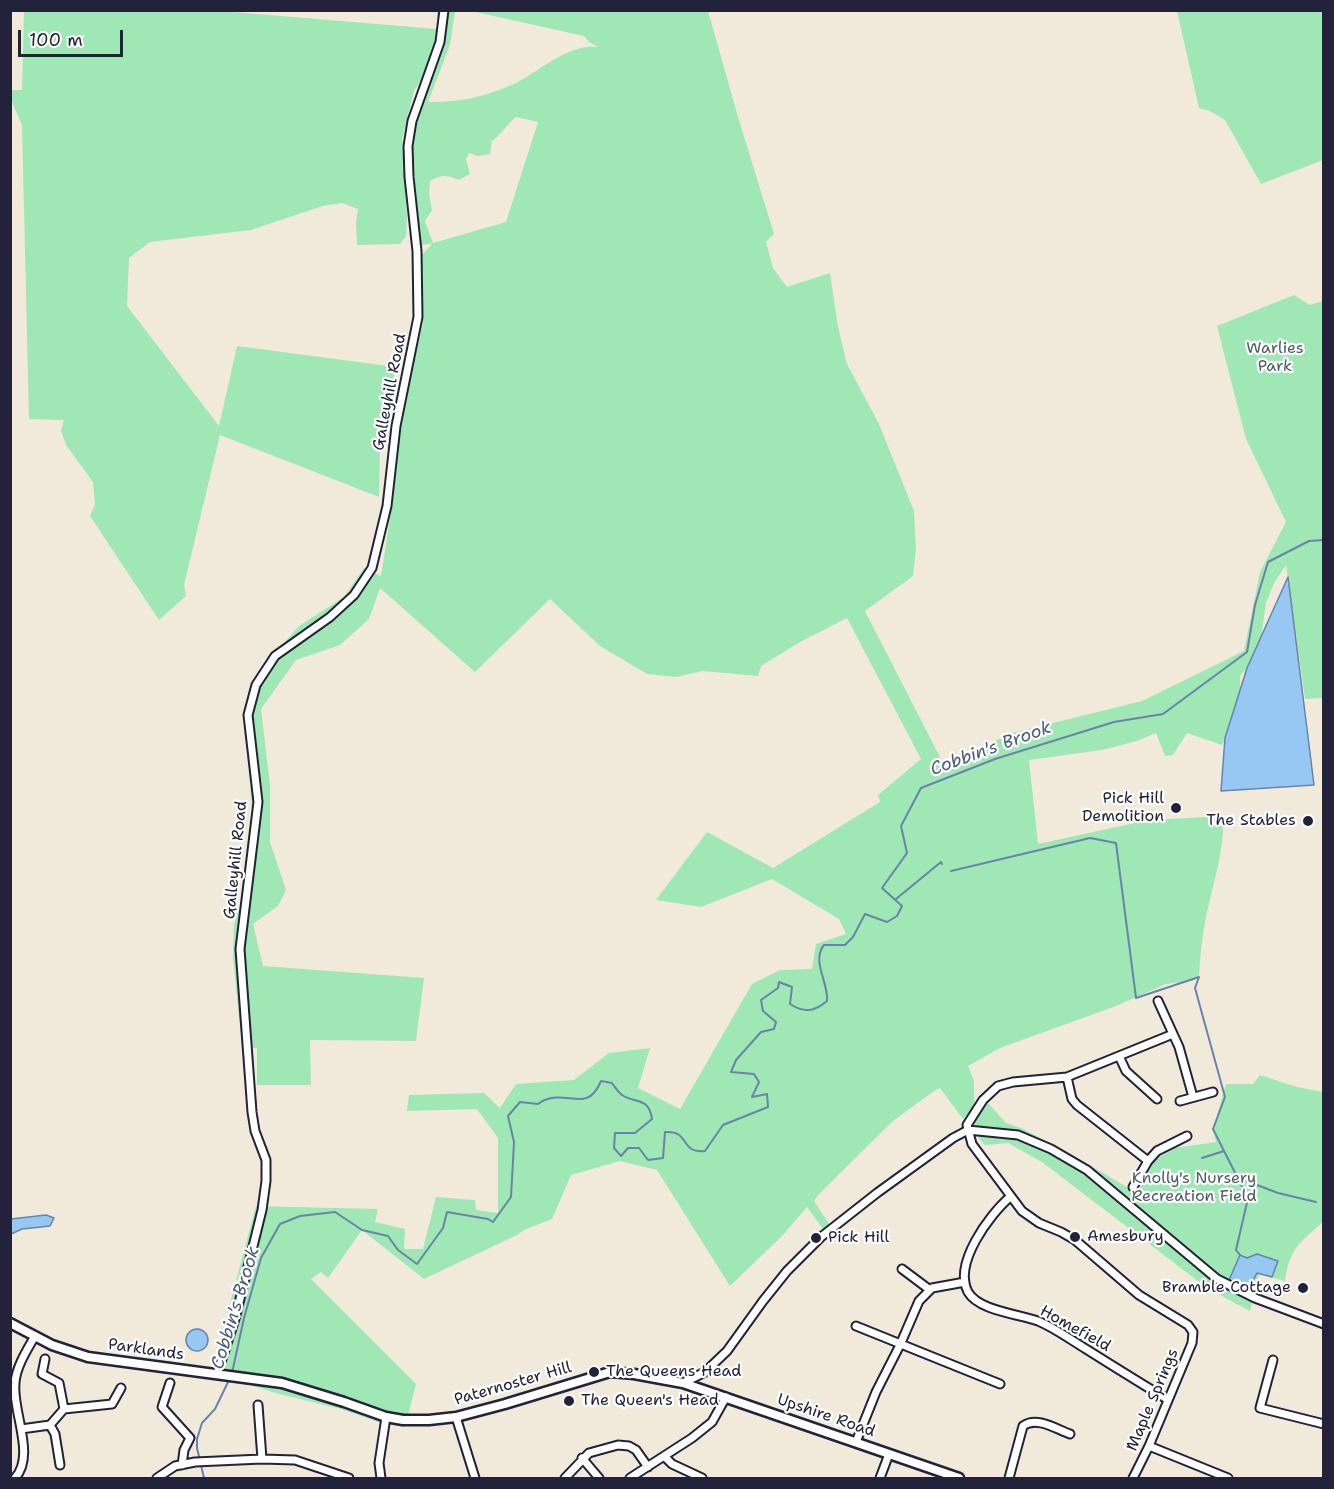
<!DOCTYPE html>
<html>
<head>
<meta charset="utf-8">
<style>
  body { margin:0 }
  #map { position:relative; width:1334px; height:1489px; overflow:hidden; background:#f1eadb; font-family:"Shantell Sans",sans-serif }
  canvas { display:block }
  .frame { position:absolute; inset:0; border:12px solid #22223b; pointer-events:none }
  .scale { position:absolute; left:18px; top:30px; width:105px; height:27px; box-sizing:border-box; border:3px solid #22223b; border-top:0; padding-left:8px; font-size:18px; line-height:21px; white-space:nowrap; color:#22223b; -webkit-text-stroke:4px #fff; paint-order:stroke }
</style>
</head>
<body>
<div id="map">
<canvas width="1334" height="1489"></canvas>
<div class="frame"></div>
<div class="scale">100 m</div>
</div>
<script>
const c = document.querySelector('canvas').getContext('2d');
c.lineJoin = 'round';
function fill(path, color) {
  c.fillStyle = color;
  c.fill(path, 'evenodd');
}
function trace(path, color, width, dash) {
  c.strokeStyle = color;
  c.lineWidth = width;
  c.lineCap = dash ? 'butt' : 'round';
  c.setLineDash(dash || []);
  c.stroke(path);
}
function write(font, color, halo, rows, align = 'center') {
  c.font = font + ' "Shantell Sans",sans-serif';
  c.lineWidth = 4.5;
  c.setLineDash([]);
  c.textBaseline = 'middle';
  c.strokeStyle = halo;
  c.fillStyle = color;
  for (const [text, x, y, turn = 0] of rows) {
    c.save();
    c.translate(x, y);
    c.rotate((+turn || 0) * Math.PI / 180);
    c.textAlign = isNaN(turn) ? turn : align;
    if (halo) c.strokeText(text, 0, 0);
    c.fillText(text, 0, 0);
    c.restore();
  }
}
fill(new Path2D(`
  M695 10 708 11 738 117 774 234 766 242 773 268 787 287 830 273 838 327 847 364 879 424 914 511 916 549 913 576 865 611 943 763 1013 733 1142 701 1244 651 1260 572 1286 522 1246 439 1217 326 1294 295 1310 305 1323 301V698L1305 699 1286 565 1274 583 1266 603 1259 652 1240 676 1241 703 1222 745 1187 733 1173 755 1165 756 1156 733 1137 741 1102 750 1029 760 1038 844 1144 821 1145 823 1152 820 1205 817 1221 812C1229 835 1211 892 1206 917 1202 936 1200 957 1199 977L1191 981 1166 984 1116 1006 1000 1048 968 1066 974 1081V1107L963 1119 940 1088 934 1091 893 1121 818 1195 814 1201 829 1224 824 1230 807 1207 783 1235 730 1286 657 1170 620 1161 571 1175 552 1219 524 1230 517 1235 424 1279 362 1230 328 1278 321 1272 311 1279 416 1384 405 1427 384 1424 341 1409 279 1394 209 1372 213 1367 256 1206 378 1209 375 1222 405 1229 404 1249H423L436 1197 475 1200 476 1210 498 1213V1138L477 1109 407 1111 409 1095 484 1093 500 1108 516 1084 574 1080 609 1053 650 1048 638 1088 680 1109 752 984 780 970 812 969 816 944 846 934 839 919 772 879 701 907 656 900 707 832 773 868 880 802 878 795 921 759 847 618 800 642 761 666 758 676 703 671 676 677 647 674 600 646 550 599 475 672 380 588 369 619 340 645 296 660 261 709 270 785V842L286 890 278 906 253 924 263 966 424 978 416 1041 310 1040 311 1085H257V1048L242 1047 233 957 234 924 248 882 252 810 244 713 260 686 277 662 283 644 299 626 344 597 364 568 381 576 394 493 393 449 423 323 420 257 432 244 417 245 406 147 420 97 445 34 437 17V11H455L450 45 428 102C461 102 484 97 514 84 541 71 566 44 598 47L589 42 584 36 471 11ZM516 117 538 122 506 222 433 243 425 221 432 210 429 194 430 181C442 174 447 175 459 180L470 174 466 159 469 153 478 156 490 154 492 141C502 134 507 124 516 117Z
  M24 11H221L437 29 435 43 421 80 414 91 402 139 407 220 406 236 400 244 357 245 356 223 358 209 342 203 323 206 251 230 150 242 129 258 127 306 219 426 237 346 396 367 380 445 379 497 220 435 184 585 186 596 159 620 90 516 95 504 93 482 66 445 61 431 64 420 29 419 22 125 11 100V90H22Z
  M1177 11H1323V160L1261 184 1225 120 1210 111 1199 108Z
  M1260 1075 1297 1087 1323 1092V1222C1299 1243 1290 1248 1285 1281L1259 1274 1250 1311 1207 1288 1042 1162 1008 1143 985 1145 967 1125 983 1100 989 1104 1006 1123 1021 1128 1064 1150 1137 1193 1155 1160 1175 1148 1216 1142 1213 1129 1226 1084H1253Z`), '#9fe7b5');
const water = new Path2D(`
  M1288 577 1314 785 1221 791 1225 738 1247 668Z
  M46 1215 54 1218 50 1226 22 1229 11 1234V1219Z
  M1257 1254 1278 1261 1272 1277 1257 1273 1249 1288 1229 1280 1240 1255 1247 1258Z
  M186 1340a11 11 0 1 1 22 0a11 11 0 1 1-22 0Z`);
fill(water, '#97c7f3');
trace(water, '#6885a9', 1.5);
trace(new Path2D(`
  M951 871 1090 838 1116 843 1136 998 1199 977 1195 988 1225 1097 1213 1129 1224 1151 1202 1158
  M896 899 941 862 942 864
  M1224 1151 1248 1198 1236 1250 1240 1255
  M1236 1177 1278 1193 1316 1202
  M232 1373 244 1318 261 1258 280 1224 300 1216 335 1212 362 1230 388 1236 398 1250 417 1264 443 1228 447 1212 488 1219 493 1222 511 1197 514 1142 508 1116 520 1102 538 1104C565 1085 586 1117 601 1081L612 1083C615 1087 618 1092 622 1095 636 1104 649 1097 652 1119L635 1133H615L614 1148 621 1156 628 1148H639L648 1160 663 1158 665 1132C691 1130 679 1154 705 1151L723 1125 768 1107 767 1094 752 1097 759 1082 754 1074 731 1072 736 1060 761 1032 774 1029 776 1022 763 1011 761 1000 778 988 779 982 792 987 790 1004C804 1013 814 1012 827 1001 829 983 811 961 824 945H845L853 937 865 914 887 922 897 916 902 906 882 888 907 853 901 826 921 788 995 759 1114 722 1163 714 1247 652 1255 605 1268 562 1309 541 1324 540
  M204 1478 197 1448V1439L202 1423 215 1409 230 1378`), '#6885a9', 2);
const minor = new Path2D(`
  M1158 1001 1179 1047 1193 1097
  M1119 1056 1126 1071 1157 1099
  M1067 1077 1072 1099 1077 1105 1148 1161 1133 1187
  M1180 1101 1213 1092
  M1148 1161 1157 1151 1187 1136
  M1010 1197C989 1215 953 1264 968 1292 979 1311 1019 1314 1038 1321 1055 1328 1071 1340 1086 1349 1113 1366 1140 1383 1167 1399
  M902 1269 930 1290
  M856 1326 1000 1384
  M45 1359 42 1374 59 1383 64 1409
  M1273 1360 1260 1408 1324 1424
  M217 1374 235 1319 262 1210 266 1181V1160L255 1131 252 1112 240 949 258 802 248 715 256 685 275 656 330 617 354 595 372 568 387 506 396 426 418 317 417 251 409 177 408 146 412 121 440 42 444 10
  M170 1383 162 1407 190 1438 184 1450 182 1465
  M683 1383 705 1372 727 1351 763 1301 787 1271 821 1237 877 1193 953 1138 968 1130 1018 1135 1051 1149 1087 1170 1217 1279 1255 1298 1324 1324
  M258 1405 262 1459
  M456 1417 475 1478
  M50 1425 55 1434 60 1465
  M21 1429 50 1425 64 1409 112 1404 121 1388
  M856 1442 876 1392 900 1345 919 1301 932 1288 965 1282
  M1149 1446 1228 1478
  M665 1457 672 1464 702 1478
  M582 1458 599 1478
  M15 1478C36 1455 12 1412 15 1383 16 1367 27 1350 35 1336
  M157 1478 175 1466 195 1462 262 1459 295 1460 349 1478
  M381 1478 379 1463 386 1417
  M565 1478 589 1453 618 1445 629 1446 636 1450 648 1467
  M630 1478 692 1438 712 1422 726 1397
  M880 1478 889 1454
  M1009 1478 1023 1426C1037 1416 1056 1429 1070 1434
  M1133 1478 1149 1446 1192 1343 1193 1332 1188 1325 1139 1295 1075 1240 1061 1232 1039 1223 1022 1211 972 1144 967 1125 983 1100 998 1086 1013 1082 1067 1077 1173 1034`);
const tertiary = new Path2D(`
  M10 1323 52 1345 88 1357 282 1383 344 1402 386 1417 403 1420H429L456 1417 505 1404 610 1372 634 1374 683 1383 959 1478`);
trace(minor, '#22223b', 11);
trace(tertiary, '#22223b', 13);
trace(minor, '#fff', 7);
trace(tertiary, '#fff', 8);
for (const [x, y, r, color] of [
  [1176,808,6,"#22223b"],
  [1308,821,6,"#22223b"],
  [1075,1237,6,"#22223b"],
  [816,1238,6,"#22223b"],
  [1303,1288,6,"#22223b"],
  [594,1372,6,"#22223b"],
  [569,1401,6,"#22223b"]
]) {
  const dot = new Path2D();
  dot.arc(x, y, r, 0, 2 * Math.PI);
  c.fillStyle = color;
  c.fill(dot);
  trace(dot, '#fff', 2);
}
write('16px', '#485d60', '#fff', [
  ["Warlies",1275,349],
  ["Park",1275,367],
  ["Knolly's Nursery",1194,1179],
  ["Recreation Field",1194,1197]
]);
write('16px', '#22223b', '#fff', [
  ["Galleyhill Road",390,392,-79],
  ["Galleyhill Road",236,860,-84],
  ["Homefield",1075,1329,29],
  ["Parklands",146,1350,8],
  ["Paternoster Hill",513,1384,-16],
  ["Maple Springs",1153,1400,-67],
  ["Upshire Road",826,1416,19]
]);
write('16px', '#22223b', '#fff', [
  ["Pick Hill",1164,799,"right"],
  ["Demolition",1164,817,"right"],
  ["The Stables",1296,821,"right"],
  ["Amesbury",1087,1237],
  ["Pick Hill",828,1238],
  ["Bramble Cottage",1291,1288,"right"],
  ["The Queens Head",606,1372],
  ["The Queen's Head",581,1401]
], 'left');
write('italic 18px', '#4b5c7b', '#fff', [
  ["Cobbin's Brook",991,749,-20],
  ["Cobbin's Brook",236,1308,-73]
]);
</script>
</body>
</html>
